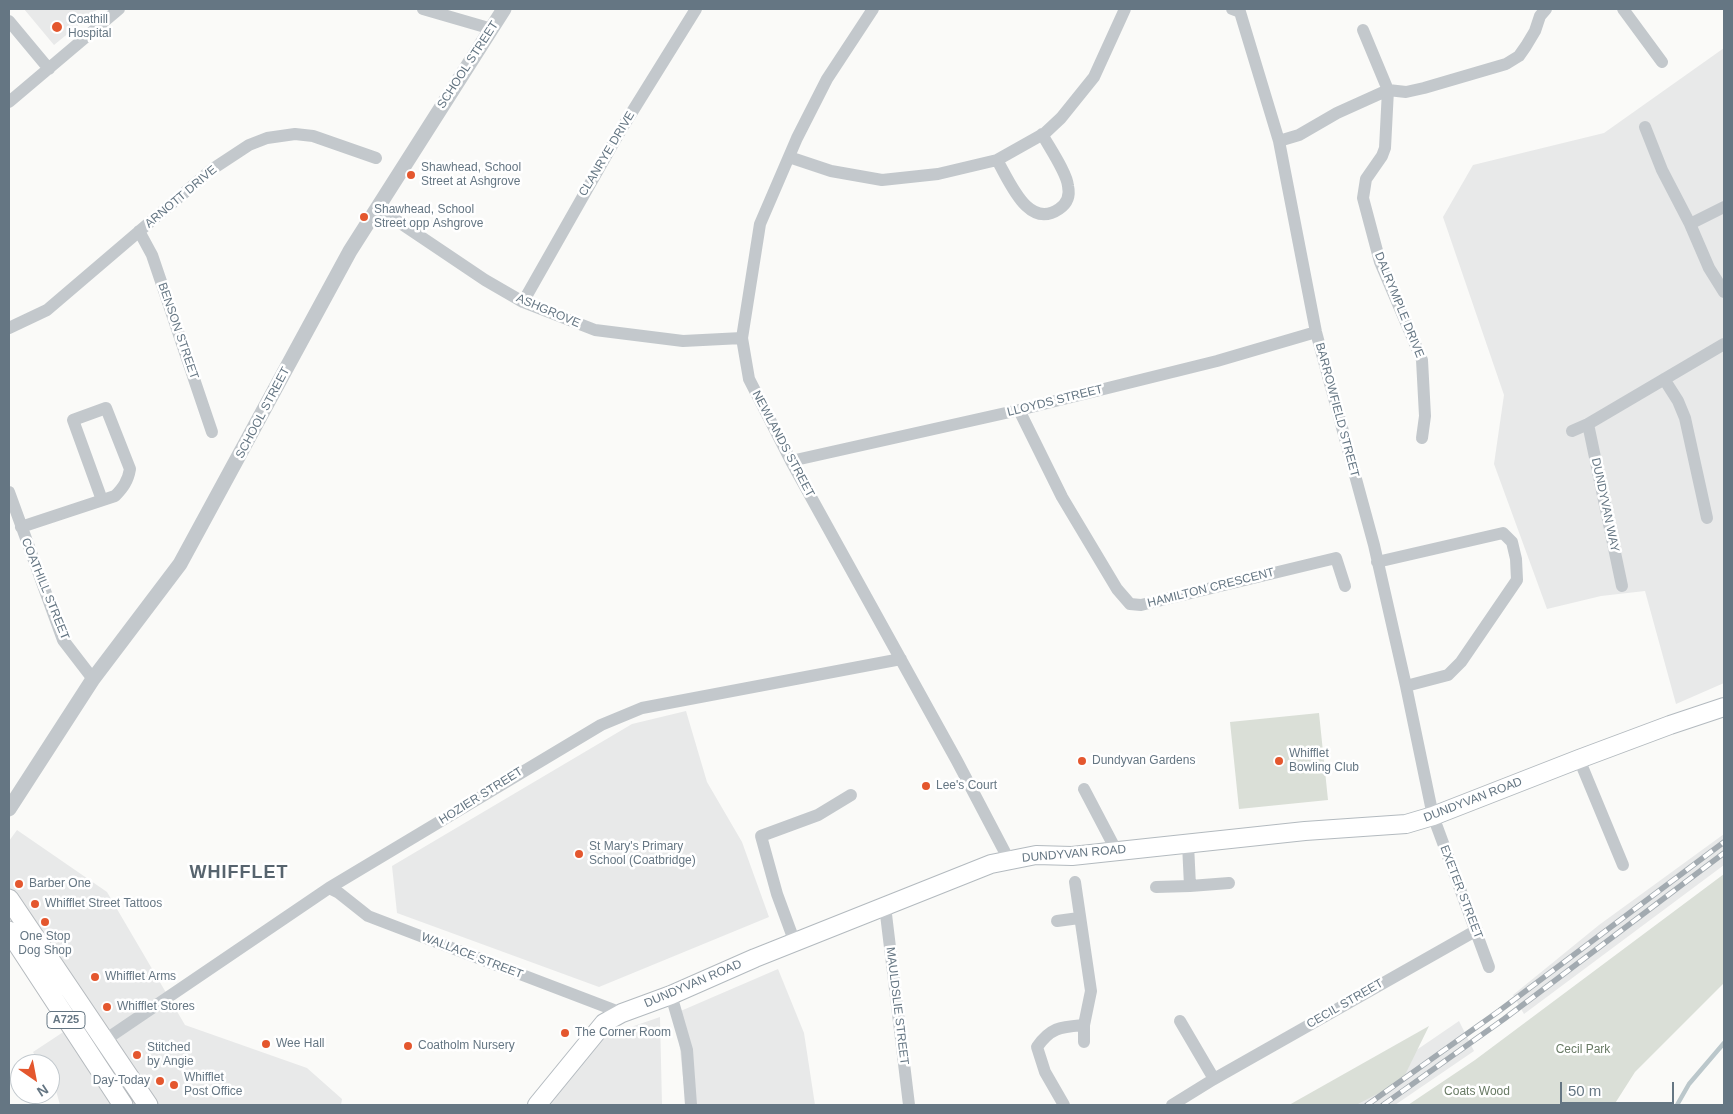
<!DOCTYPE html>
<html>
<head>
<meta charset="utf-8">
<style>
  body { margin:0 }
  #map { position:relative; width:1733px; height:1114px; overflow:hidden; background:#fafaf8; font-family:Arial,sans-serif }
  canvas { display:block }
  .frame { position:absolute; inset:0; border:10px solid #657683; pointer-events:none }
  .north { position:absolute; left:10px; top:1054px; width:50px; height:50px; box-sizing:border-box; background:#fff; border:1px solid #c1c8cd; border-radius:50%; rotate:147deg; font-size:14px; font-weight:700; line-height:20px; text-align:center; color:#657683 }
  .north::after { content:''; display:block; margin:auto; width:18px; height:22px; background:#e4572e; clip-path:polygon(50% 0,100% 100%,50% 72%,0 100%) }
  .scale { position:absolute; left:1560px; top:1082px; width:114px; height:22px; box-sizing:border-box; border:2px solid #657683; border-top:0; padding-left:6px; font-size:15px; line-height:18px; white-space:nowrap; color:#657683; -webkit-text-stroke:4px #fff; paint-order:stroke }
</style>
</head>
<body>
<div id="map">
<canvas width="1733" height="1114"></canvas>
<div class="frame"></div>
<div class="north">N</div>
<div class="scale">50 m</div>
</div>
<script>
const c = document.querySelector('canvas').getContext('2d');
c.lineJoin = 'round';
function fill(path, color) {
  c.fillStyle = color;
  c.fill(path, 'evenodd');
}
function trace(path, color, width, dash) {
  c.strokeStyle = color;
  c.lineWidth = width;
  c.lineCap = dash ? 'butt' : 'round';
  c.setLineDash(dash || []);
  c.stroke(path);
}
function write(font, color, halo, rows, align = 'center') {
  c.font = font + ' Arial,sans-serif';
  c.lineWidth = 5;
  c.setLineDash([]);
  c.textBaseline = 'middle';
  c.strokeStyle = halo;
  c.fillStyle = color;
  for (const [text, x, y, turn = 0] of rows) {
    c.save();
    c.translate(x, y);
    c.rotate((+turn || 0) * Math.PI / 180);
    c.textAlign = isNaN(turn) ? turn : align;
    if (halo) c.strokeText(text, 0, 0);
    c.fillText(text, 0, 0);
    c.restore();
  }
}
fill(new Path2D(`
  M24 9H98L54 45Z
  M1724 48V683L1676 704 1645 591 1601 596 1547 609 1494 464 1504 395 1443 217 1473 165 1604 133Z
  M686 711 707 782 742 842 769 917 599 987 397 913 392 866 632 724Z
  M17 830 107 892 185 1025 307 1068 342 1099 341 1105H60L55 1087 50 1080V1064H40L33 1052 80 1021 9 915V841Z
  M1724 834V865L1524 1014 1513 995 1599 925Z
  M778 969 804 1033 815 1105H686L676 1013Z
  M660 1017 662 1105H546L602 1037Z
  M1459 1021 1474 1051 1395 1105H1336Z`), '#e8e9e9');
fill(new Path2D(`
  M1319 713 1328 800 1239 809 1230 722Z
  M1724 874V983L1635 1072 1614 1105H1408L1475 1060Z
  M1429 1026 1402 1081 1356 1105H1289Z`), '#dadfd7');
trace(new Path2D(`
  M1677 1105 1689 1084 1724 1043`), '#bbc7cb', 4.5);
const secondary = new Path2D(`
  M537 1105 604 1023 622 1013 671 995 755 958 991 864 1036 855 1072 856 1305 831 1406 824 1433 816 1579 759 1670 725 1724 707`);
const primary = new Path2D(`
  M9 899 148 1105
  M9 931 123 1105`);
trace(secondary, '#b3babf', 20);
trace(primary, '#b5babe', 21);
trace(new Path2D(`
  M423 9 492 29
  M873 9 827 79 797 138 760 224 742 338 749 379 791 461 957 761 1009 860
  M1232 9 1240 12 1279 141 1316 332 1374 545 1406 686 1433 816 1489 967
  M1623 9 1662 62
  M9 21 49 69
  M1363 30 1388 90 1385 148 1382 156 1366 179 1363 198 1380 262 1422 360 1425 416 1422 438
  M9 102 119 9
  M1645 127 1662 170 1690 224
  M1279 141 1299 135 1337 113 1388 90 1406 92 1424 88 1506 64 1519 56 1526 46 1535 31 1540 16 1546 9
  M789 157 831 171 882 180 938 174 997 160 1045 133 1061 118 1094 77 1125 9
  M997 160C1010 182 1028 230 1059 209 1068 203 1070 195 1068 186 1067 173 1049 147 1042 134
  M1724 207 1690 224 1709 268 1724 292
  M378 208 485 280 523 302 595 330 683 341 742 338
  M139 231 152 255 212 432
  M523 302 619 133 696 9
  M9 328 47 310 211 170 249 145 267 138 295 134 313 136 376 158
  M1664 379 1678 401 1685 418 1707 518
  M1019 410 1062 497 1117 589 1130 604 1141 605 1336 558 1345 586
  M1588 424 1622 586
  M1572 431 1588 424 1724 344
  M791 461 1019 410 1217 361 1316 332
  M9 492 63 640 93 679
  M21 527 115 496C123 488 128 481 130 469L106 408 73 420 102 500
  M1377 562 1503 533 1512 542 1516 559 1517 580 1461 662 1448 675 1406 686
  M1579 759 1623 865
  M1084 789 1116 850
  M1190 886 1229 883
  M1156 887 1190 886 1188 844
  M329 888 339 893 368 916 622 1013
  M885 906 909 1105
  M1057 921 1079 918
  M795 943 777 894 761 836 818 815 851 795
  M671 995 687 1050 691 1105
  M1180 1021 1214 1079
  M105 1040 329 888 601 725 642 708 901 659
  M1084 1042V1025
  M1064 1105 1045 1072 1037 1047C1051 1027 1061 1027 1084 1025L1091 991 1075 882
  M1172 1105 1214 1079 1477 930`), '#c3c8cc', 12);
trace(new Path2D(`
  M9 809 93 679 180 564 350 251 504 9`), '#c3c8cc', 15);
trace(secondary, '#fff', 18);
trace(primary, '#fff', 19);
const rail = new Path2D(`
  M1367 1105 1499 1011 1724 842
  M1383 1105 1504 1019 1724 853`);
trace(rail, '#a2aab0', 5.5);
trace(rail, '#fff', 4, [11]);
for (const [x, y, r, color] of [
  [57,27,6,"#e4572e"],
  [411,175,5,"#e4572e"],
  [364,217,5,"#e4572e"],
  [1082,761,5,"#e4572e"],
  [1279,761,5,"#e4572e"],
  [926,786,5,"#e4572e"],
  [579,854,5,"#e4572e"],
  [19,884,5,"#e4572e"],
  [35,904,5,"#e4572e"],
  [45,922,5,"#e4572e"],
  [95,977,5,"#e4572e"],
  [107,1007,5,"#e4572e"],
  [565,1033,5,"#e4572e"],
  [266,1044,5,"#e4572e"],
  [408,1046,5,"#e4572e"],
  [137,1055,5,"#e4572e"],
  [160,1081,5,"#e4572e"],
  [174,1085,5,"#e4572e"]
]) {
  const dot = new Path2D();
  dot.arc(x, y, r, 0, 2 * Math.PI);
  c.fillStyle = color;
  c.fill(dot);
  trace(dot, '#fff', 2);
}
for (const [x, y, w] of [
  [66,1020,38]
]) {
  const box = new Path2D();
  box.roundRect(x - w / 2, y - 8.5, w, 17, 4);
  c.fillStyle = '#fff';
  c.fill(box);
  trace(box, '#657683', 1);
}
write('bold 11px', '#657683', null, [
  ["A725",66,1020]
]);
write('12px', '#657683', '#fff', [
  ["Coathill",68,20],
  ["Hospital",68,34],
  ["Shawhead, School",421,168],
  ["Street at Ashgrove",421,182],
  ["Shawhead, School",374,210],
  ["Street opp Ashgrove",374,224],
  ["Whifflet",1289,754],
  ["Bowling Club",1289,768],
  ["Dundyvan Gardens",1092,761],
  ["Lee's Court",936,786],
  ["St Mary's Primary",589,847],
  ["School (Coatbridge)",589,861],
  ["Barber One",29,884],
  ["Whifflet Street Tattoos",45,904],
  ["One Stop",45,937,"center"],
  ["Dog Shop",45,951,"center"],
  ["Whifflet Arms",105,977],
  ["Whifflet Stores",117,1007],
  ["The Corner Room",575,1033],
  ["Wee Hall",276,1044],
  ["Coatholm Nursery",418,1046],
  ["Stitched",147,1048],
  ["by Angie",147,1062],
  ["Whifflet",184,1078],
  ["Post Office",184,1092],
  ["Day-Today",150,1081,"right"]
], 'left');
write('12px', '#657683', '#fff', [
  ["SCHOOL STREET",468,65,-57],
  ["CLANRYE DRIVE",607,154,-59],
  ["ARNOTT DRIVE",181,197,-40],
  ["DALRYMPLE DRIVE",1399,305,68],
  ["ASHGROVE",548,311,23],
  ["BENSON STREET",178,331,71],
  ["LLOYDS STREET",1055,401,-14],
  ["BARROWFIELD STREET",1337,410,75],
  ["SCHOOL STREET",263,413,-62],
  ["NEWLANDS STREET",783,444,62],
  ["DUNDYVAN WAY",1605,505,78],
  ["HAMILTON CRESCENT",1211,588,-14],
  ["COATHILL STREET",45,589,68],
  ["HOZIER STREET",481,796,-32],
  ["DUNDYVAN ROAD",1473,800,-21],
  ["DUNDYVAN ROAD",1074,854,-5],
  ["EXETER STREET",1461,892,69],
  ["WALLACE STREET",472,956,21],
  ["DUNDYVAN ROAD",693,984,-23],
  ["CECIL STREET",1345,1004,-30],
  ["MAULDSLIE STREET",897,1006,83]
]);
write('12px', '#687a64', '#fff', [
  ["Cecil Park",1583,1050],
  ["Coats Wood",1477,1092]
]);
c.letterSpacing = '1px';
write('bold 18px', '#57646e', '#fff', [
  ["WHIFFLET",239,873]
]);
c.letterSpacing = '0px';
</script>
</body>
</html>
